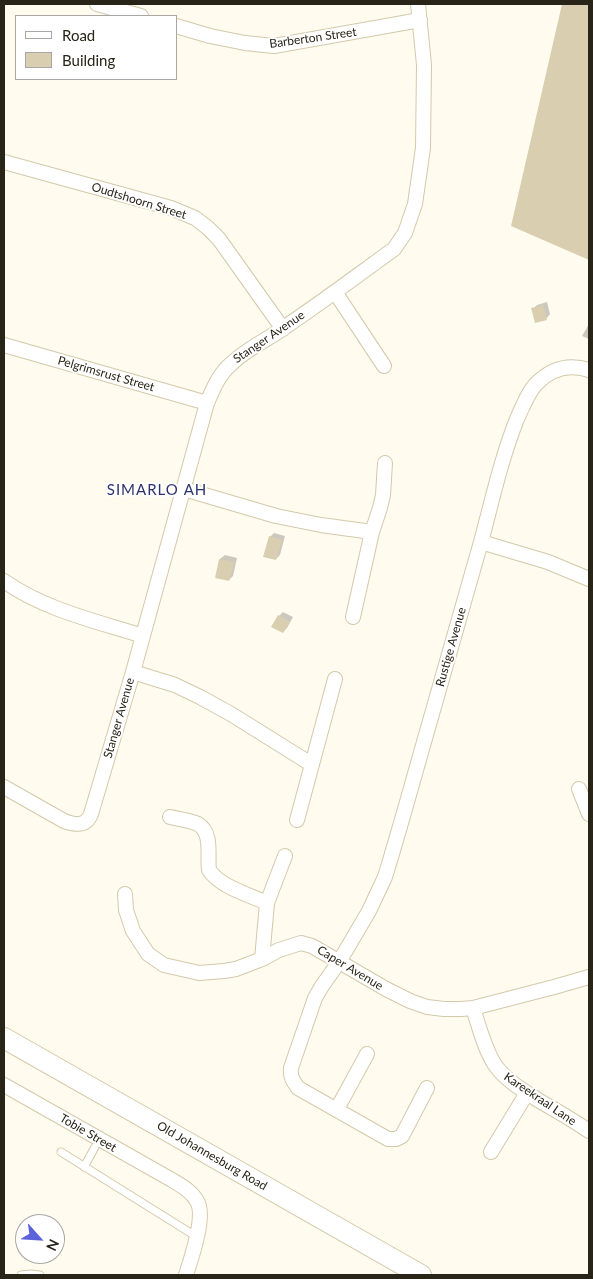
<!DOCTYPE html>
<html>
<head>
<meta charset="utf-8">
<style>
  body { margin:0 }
  #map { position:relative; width:593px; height:1279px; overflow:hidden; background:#fffbee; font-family:Lato,sans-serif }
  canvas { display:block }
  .frame { position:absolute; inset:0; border:5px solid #282418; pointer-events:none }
  .legend { position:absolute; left:15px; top:15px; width:162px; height:65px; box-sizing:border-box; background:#fff; border:1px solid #a9a7a3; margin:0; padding:6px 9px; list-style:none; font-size:15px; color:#282418 }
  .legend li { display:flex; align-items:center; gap:10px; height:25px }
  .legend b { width:25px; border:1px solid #a9a7a3 }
  .north { position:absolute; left:15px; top:1214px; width:50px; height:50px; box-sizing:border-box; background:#fff; border:1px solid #a9a7a3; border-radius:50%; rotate:116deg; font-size:14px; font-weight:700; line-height:20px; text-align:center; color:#282418 }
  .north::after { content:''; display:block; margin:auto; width:18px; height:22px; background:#5c63da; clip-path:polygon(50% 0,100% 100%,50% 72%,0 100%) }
</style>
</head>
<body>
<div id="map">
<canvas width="593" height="1279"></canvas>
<div class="frame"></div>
<ul class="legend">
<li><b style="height:6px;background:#fff"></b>Road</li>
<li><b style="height:14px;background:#d9cfb0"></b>Building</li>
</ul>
<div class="north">N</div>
</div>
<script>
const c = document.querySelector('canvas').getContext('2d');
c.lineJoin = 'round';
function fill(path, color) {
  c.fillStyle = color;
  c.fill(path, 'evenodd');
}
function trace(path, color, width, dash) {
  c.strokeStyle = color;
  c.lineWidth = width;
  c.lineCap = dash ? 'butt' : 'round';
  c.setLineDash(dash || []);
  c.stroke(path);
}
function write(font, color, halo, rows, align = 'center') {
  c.font = font + ' Lato,sans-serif';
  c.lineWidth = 4;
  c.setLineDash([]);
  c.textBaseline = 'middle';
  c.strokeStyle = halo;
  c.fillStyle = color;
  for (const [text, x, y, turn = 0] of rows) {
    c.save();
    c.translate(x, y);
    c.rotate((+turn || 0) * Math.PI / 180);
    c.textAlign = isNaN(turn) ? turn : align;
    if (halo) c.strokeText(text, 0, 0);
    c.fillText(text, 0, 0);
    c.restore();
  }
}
fill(new Path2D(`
  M564 4H589V258L512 225Z
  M547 302 550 314 546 319 533 309 537 305Z
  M589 324V339L582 336Z
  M274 533 285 536 280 555 276 559 270 537Z
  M225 555 237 558 233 576 229 580 216 577 220 559Z
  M283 612 293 617 287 628 283 632 279 616Z`), '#0003');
fill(new Path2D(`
  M562 4H589V260L511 226Z
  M543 305 547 320 535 323 531 308Z
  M269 536 282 540 276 560 263 557Z
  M219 559 234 562 229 581 215 578Z
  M278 615 290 622 283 633 271 627Z`), '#d9cfb0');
const service = new Path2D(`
  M61 1152 197 1237
  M84 1167 95 1147
  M21 1275 31 1274 40 1275`);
const minor = new Path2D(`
  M97 4 141 16
  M176 26 210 36 245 43 274 46 420 20
  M4 162 171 208 195 218 208 228 219 239 283 329
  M335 292 384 366
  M4 345 207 403
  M184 489 276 516 321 525 372 532
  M481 542 548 562 589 579
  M4 581C45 610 96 621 143 636
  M353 617 372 532 380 508 383 495 385 463
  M133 672 175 685 200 697 231 714 311 764
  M4 787 64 821C75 825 86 827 91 814L133 672 207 403C213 389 219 374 231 364 246 349 267 340 285 327 322 302 358 275 394 249L405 233 415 204 423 148 424 65 418 4
  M579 789 589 814
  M170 817C179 819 190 820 198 824 213 833 207 856 209 870 220 887 250 895 267 903
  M297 820 335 679
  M125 894 126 910 133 931 148 954 164 965 199 973 224 971 236 969 262 959 279 950 301 943 312 946 386 989 410 1001 427 1007 444 1009H461L473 1008 554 987 589 977
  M262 959 267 903 285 856
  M473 1008C479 1026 484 1048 495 1065 507 1082 526 1092 543 1103 559 1112 574 1121 589 1131
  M4 1085 172 1180C182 1186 193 1192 198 1203 205 1219 191 1259 186 1275
  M427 1088 402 1136 396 1139H388L298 1088C293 1081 290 1077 291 1068L315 998 322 986 339 962 369 911 385 877C401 825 415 773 430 721 447 661 464 602 481 542 492 501 501 459 517 419 523 406 528 392 537 383 552 368 570 364 589 370
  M337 1109 367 1054
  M491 1152 527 1093`);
const secondary = new Path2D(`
  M4 1038 421 1275`);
trace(service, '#d3c9aa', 9);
trace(minor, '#d3c9aa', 16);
trace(secondary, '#d3c9aa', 22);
trace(service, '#fff', 7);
trace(minor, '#fff', 14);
trace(secondary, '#fff', 20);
write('12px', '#282418', '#fff', [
  ["Barberton Street",313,38,-8],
  ["Oudtshoorn Street",139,201,17],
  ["Stanger Avenue",269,337,-34],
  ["Pelgrimsrust Street",106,374,16],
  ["Rustige Avenue",451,647,-74],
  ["Stanger Avenue",119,718,-74],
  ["Caper Avenue",350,968,31],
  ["Kareekraal Lane",540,1099,34],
  ["Tobie Street",88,1133,30],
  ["Old Johannesburg Road",212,1156,30]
]);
c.letterSpacing = '1px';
write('15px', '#2d326c', '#fff', [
  ["SIMARLO AH",157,490]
]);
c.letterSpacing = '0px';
</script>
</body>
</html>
